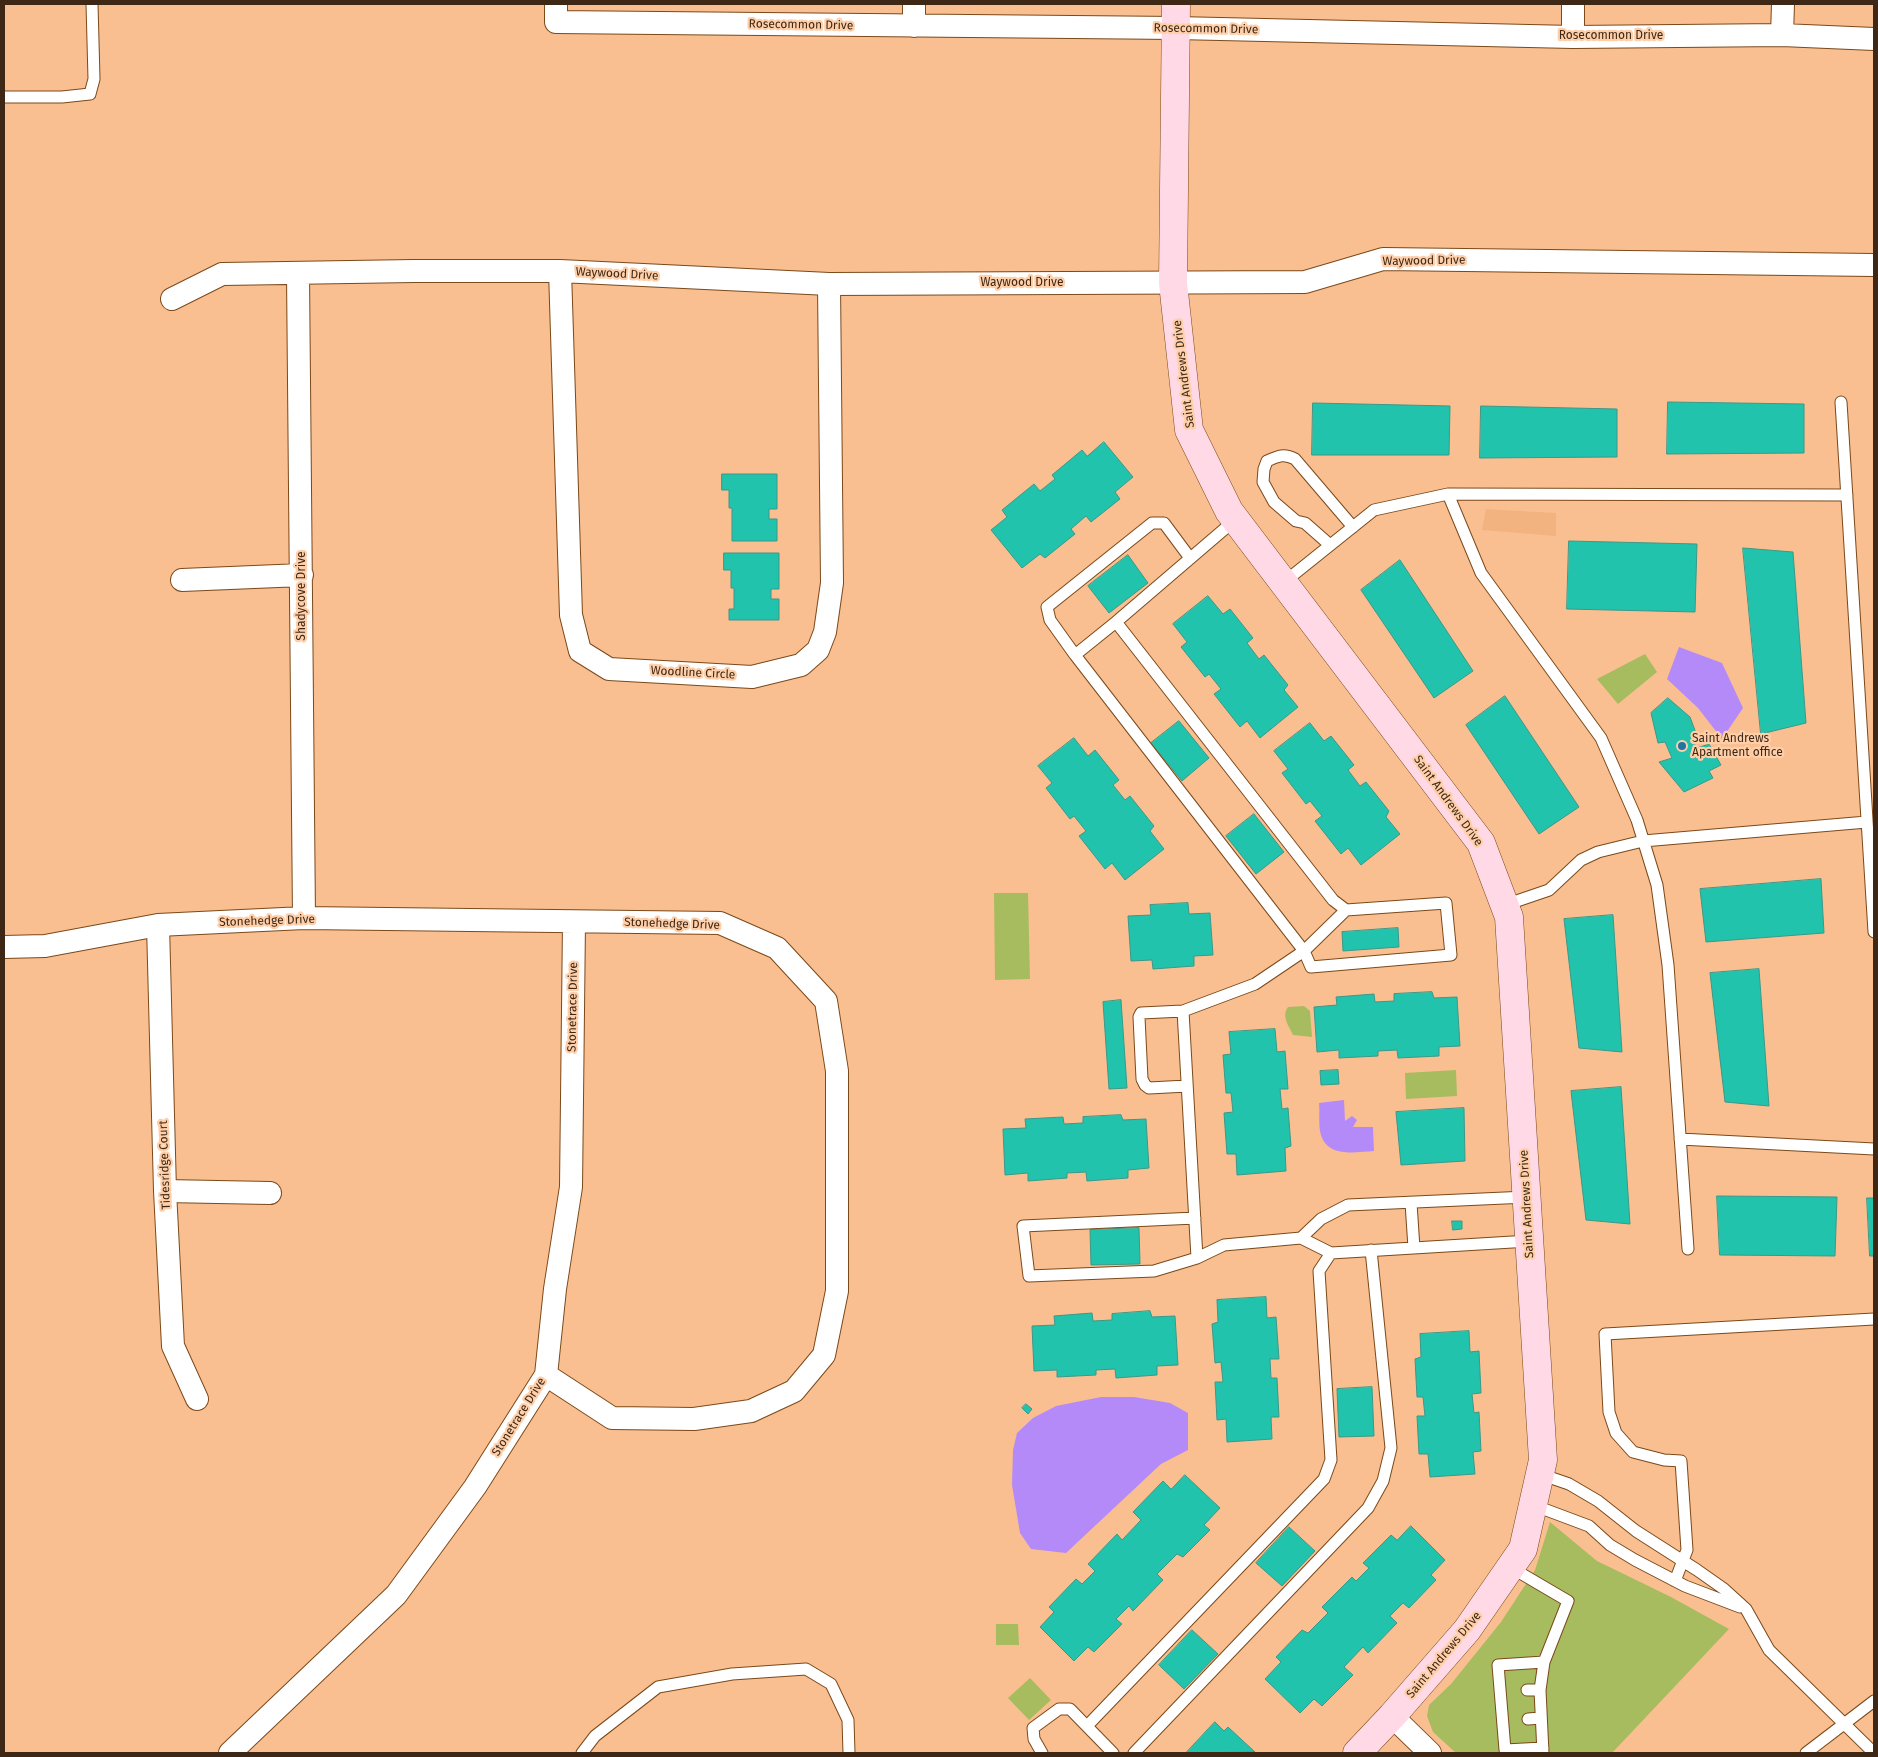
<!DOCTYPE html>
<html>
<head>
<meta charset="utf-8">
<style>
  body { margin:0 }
  #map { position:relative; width:1878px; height:1757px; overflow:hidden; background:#fabf90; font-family:"Fira Sans",sans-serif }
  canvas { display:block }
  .frame { position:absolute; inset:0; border:5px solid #3e2815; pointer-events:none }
</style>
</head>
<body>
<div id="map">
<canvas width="1878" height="1757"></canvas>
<div class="frame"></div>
</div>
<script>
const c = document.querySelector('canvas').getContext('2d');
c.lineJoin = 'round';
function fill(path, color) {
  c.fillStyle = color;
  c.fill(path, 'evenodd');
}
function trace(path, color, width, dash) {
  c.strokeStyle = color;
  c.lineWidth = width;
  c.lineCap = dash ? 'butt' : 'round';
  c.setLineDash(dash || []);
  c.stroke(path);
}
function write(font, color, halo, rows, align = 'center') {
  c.font = font + ' "Fira Sans",sans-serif';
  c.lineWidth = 4.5;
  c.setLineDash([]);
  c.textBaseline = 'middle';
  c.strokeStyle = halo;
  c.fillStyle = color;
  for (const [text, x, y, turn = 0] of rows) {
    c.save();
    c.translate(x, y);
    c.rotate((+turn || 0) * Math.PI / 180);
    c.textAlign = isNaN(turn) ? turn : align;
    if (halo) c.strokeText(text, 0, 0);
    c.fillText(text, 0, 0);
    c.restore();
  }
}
fill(new Path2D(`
  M1486 509 1556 513V536L1482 530Z`), '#f2b380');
fill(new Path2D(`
  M1645 654 1657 672 1618 704 1597 679Z
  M994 893H1028L1030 979 995 980Z
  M1304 1006 1310 1011 1312 1037 1293 1035C1289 1026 1281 1016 1288 1007Z
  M1456 1070 1457 1096 1406 1099 1405 1073Z
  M1550 1522 1597 1561 1671 1597 1729 1629 1612 1753H1456L1433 1732 1427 1716 1429 1705 1451 1684 1501 1622 1535 1570Z
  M996 1624H1018L1019 1645H996Z
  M1030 1678 1051 1700 1029 1720 1008 1698Z`), '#a6bc5e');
fill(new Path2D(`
  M1679 647 1722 663 1743 708 1722 739 1698 708 1667 679Z
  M1344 1100 1345 1121 1352 1116 1357 1120 1353 1127H1373L1374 1151C1356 1152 1328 1158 1321 1135 1318 1126 1320 1113 1319 1103Z
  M1101 1397H1134L1170 1403 1188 1413V1450L1161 1464 1066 1553 1031 1549 1020 1533 1012 1485 1013 1450 1017 1433 1033 1418 1056 1406Z`), '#b48af8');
const building = new Path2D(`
  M1668 402 1804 404V453L1667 454Z
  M1313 403 1450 406 1449 455H1312Z
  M1481 406 1617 409V457L1480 458Z
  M1104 442 1133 477 1115 492 1120 499 1091 522 1086 516 1071 529 1075 534 1045 558 1040 554 1022 568 991 530 1007 517 1002 510 1034 484 1040 491 1055 479 1052 475 1082 450 1087 456Z
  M722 474H777V509H769V519H777V541H732V508H729V490H722Z
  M1569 541 1697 544 1695 612 1567 609Z
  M1743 548 1793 552 1806 723 1761 734Z
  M724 553H779V589H771V599H779V620H729V609H734V588H731V570H724Z
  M1128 555 1148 583 1109 613 1088 586Z
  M1400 560 1473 671 1434 698 1361 590Z
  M1208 596 1223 614 1230 609 1253 638 1247 643 1259 659 1264 655 1288 685 1284 690 1298 707 1260 738 1247 721 1240 727 1214 694 1221 689 1209 674 1205 677 1181 647 1187 642 1173 624Z
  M1505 696 1579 807 1539 834 1466 725Z
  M1668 698 1690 717 1696 733 1692 739 1697 748 1709 744 1721 765 1709 771 1713 778 1684 792 1659 762 1672 758 1665 742 1658 743 1651 713Z
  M1179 721 1209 758 1182 781 1151 743Z
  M1310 723 1324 741 1331 736 1354 765 1348 770 1360 786 1366 782 1389 811 1386 817 1400 834 1361 865 1348 848 1341 854 1315 821 1322 816 1310 801 1306 804 1282 773 1288 769 1274 751Z
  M1074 738 1088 756 1095 750 1119 780 1113 785 1125 800 1130 796 1154 826 1150 831 1164 849 1125 880 1112 863 1105 869 1079 836 1086 831 1074 816 1070 819 1046 788 1052 783 1038 766Z
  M1254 814 1284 852 1256 874 1226 836Z
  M1821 879 1824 933 1706 942 1700 889Z
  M1188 903 1189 914 1210 913 1213 955 1194 956V966L1153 969 1152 960 1131 961 1128 916 1151 915 1150 905Z
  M1613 915 1622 1052 1579 1048 1564 919Z
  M1398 928 1399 947 1343 951 1342 932Z
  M1759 969 1769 1106 1725 1102 1710 973Z
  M1432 992 1434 998 1457 997 1460 1046 1439 1047V1056L1398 1058 1397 1050 1378 1051V1056L1339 1058V1050L1317 1052 1314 1007 1337 1005 1336 997 1374 994 1375 1002 1394 1001V994Z
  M1121 1000 1127 1088 1109 1089 1103 1002Z
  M1275 1029 1277 1052 1285 1051 1288 1089H1280L1282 1109 1288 1108 1291 1146 1285 1148 1286 1171 1237 1175 1236 1154H1227L1224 1113 1233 1112 1231 1093H1226L1223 1055 1231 1054 1229 1032Z
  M1338 1070 1339 1084 1321 1085 1320 1071Z
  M1621 1087 1630 1224 1586 1220 1571 1091Z
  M1464 1108 1465 1161 1401 1165 1396 1112Z
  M1121 1115 1123 1120 1146 1119 1149 1168 1128 1170V1178L1087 1181 1086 1172 1067 1173V1178L1028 1181V1173L1005 1175 1003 1129 1026 1128 1025 1119 1063 1117 1064 1124 1083 1123V1117Z
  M1717 1196 1837 1197 1835 1256 1720 1255Z
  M1867 1198H1874V1256H1870Z
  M1452 1221H1462V1229L1453 1230Z
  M1139 1228 1140 1264 1091 1265 1090 1230Z
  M1266 1297 1267 1318 1276 1317 1279 1359H1270L1271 1378H1277L1279 1417H1271L1272 1439 1227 1442 1226 1419 1217 1420 1215 1382H1223L1221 1362 1215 1363 1212 1324 1218 1322 1217 1300Z
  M1150 1311 1152 1317 1175 1316 1178 1365 1157 1366V1375L1116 1378 1115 1369 1096 1370V1375L1057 1377V1370L1034 1371 1032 1326 1055 1325 1054 1316 1092 1313 1093 1321 1112 1320V1314Z
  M1469 1331 1470 1352 1479 1351 1481 1393 1472 1394 1474 1413 1479 1412 1481 1451 1473 1452 1475 1474 1430 1477 1428 1454H1419L1417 1416H1425L1423 1397H1417L1415 1359 1421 1357 1420 1334Z
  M1372 1387 1374 1436 1339 1437 1337 1389Z
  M1026 1404 1032 1409 1028 1414 1022 1408Z
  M1185 1475 1220 1508 1204 1525 1210 1530 1183 1557 1177 1554 1157 1574 1163 1580 1133 1611 1129 1606 1116 1619 1122 1624 1094 1652 1088 1647 1074 1661 1040 1627 1054 1612 1049 1607 1076 1579 1082 1584 1095 1571 1088 1564 1117 1534 1122 1540 1141 1520 1133 1512 1163 1481 1171 1489Z
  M1411 1526 1445 1560 1431 1575 1436 1580 1409 1608 1403 1603 1390 1616 1397 1623 1368 1653 1363 1647 1344 1667 1353 1675 1322 1706 1314 1699 1300 1713 1265 1679 1281 1662 1276 1657 1302 1630 1308 1633 1328 1613 1322 1607 1352 1577 1356 1581 1369 1568 1363 1563 1391 1535 1397 1540Z
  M1289 1527 1315 1551 1282 1586 1256 1563Z
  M1192 1630 1218 1654 1184 1689 1159 1665Z
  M1215 1722 1224 1731 1228 1727 1255 1752 1186 1753Z`);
fill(building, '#22c3ac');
trace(building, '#3b9888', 1);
const lane = new Path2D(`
  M4 97H62L90 94 94 79 92 4
  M1841 402 1874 932
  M1448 494 1481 573 1601 738 1637 820 1657 885 1668 965 1688 1249
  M1330 545 1305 523 1296 521 1274 502 1263 482 1264 469 1267 461C1278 456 1284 453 1295 459L1353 527
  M1283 583 1374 510 1448 494 1847 495
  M1116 622 1333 900 1346 910
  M1075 655 1050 620 1047 607 1152 523H1164L1190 558
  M1505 905 1549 890 1581 860 1598 852 1643 841 1867 822
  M1183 1011 1141 1013 1139 1017 1142 1079 1145 1085 1149 1088 1187 1086
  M1680 1139 1874 1149
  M1527 1197 1348 1205 1321 1219 1301 1238 1331 1253 1529 1241
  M1411 1203 1414 1248
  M1195 1218 1023 1226 1029 1276 1154 1271 1197 1258 1224 1245 1301 1238
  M1197 1258 1183 1011 1255 984 1304 951 1346 910 1446 903 1451 955 1311 967 1304 951 1075 655 1116 622 1235 520
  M1540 1474 1569 1484 1598 1501 1636 1531 1697 1570 1724 1589 1746 1609 1769 1650 1874 1753
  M1533 1505 1589 1526 1610 1545 1635 1560 1685 1586 1740 1607
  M1510 1567 1568 1601 1544 1662 1540 1690 1543 1753
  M1675 1581 1687 1550 1681 1461 1664 1460 1633 1452 1616 1433 1609 1412 1605 1334 1874 1319
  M1527 1690H1540
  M1528 1719 1541 1718
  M1087 1726 1324 1479 1331 1460 1319 1271 1331 1253
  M1543 1748 1505 1750 1498 1665 1544 1662
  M582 1753 595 1736 658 1687 732 1674 806 1669 831 1684 848 1720 849 1753
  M1042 1753 1034 1739 1033 1728 1059 1709H1070L1113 1753
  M1134 1753 1368 1508 1383 1481 1391 1448 1371 1250
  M1806 1753 1874 1701`);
const street = new Path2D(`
  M556 4V22L1176 28 1573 37 1782 35 1874 39
  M1573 4V37
  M914 26V4
  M1782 35 1783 4
  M560 271 571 615 580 651 609 669 752 677 801 665 818 650 825 632 832 583 829 284
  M298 274 304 918
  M172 299 222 274 414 271H560L829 284 1305 282 1383 259 1874 265
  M182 580 302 575
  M158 925 165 1191 173 1346 197 1399
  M4 947 45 946 158 925 304 918 720 923 777 948 826 1001 837 1071V1291L824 1355 794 1391 751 1411 694 1419 612 1418 546 1375
  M165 1191 270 1193
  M1392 1716 1430 1753
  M230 1753 396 1595 475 1487 546 1375 555 1289 571 1187 574 922`);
const secondary = new Path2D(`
  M1176 4 1173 283 1189 430 1229 511 1481 843 1509 917 1543 1460 1523 1549 1467 1630 1392 1716 1357 1753`);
trace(lane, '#7b491a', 13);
trace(street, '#7b491a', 24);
trace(secondary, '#7b491a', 29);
trace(lane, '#fff', 11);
trace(street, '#fff', 22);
trace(secondary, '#ffdae6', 28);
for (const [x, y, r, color] of [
  [1682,746,5,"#2174a4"]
]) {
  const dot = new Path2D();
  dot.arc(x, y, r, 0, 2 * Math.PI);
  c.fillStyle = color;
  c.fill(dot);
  trace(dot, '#ffcfaa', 2);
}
write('12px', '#3e2815', '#ffcfaa', [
  ["Rosecommon Drive",801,25,1],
  ["Rosecommon Drive",1206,29,1],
  ["Rosecommon Drive",1611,36],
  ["Waywood Drive",1424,261,-1],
  ["Waywood Drive",617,274,3],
  ["Waywood Drive",1022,283],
  ["Saint Andrews Drive",1184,374,-97],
  ["Shadycove Drive",302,596,-90],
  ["Woodline Circle",693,673,3],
  ["Saint Andrews Drive",1448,801,54],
  ["Stonehedge Drive",267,921,-2],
  ["Stonehedge Drive",672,924,2],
  ["Stonetrace Drive",573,1007,-89],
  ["Tidesridge Court",165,1165,-92],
  ["Saint Andrews Drive",1527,1204,-93],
  ["Stonetrace Drive",519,1417,-58],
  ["Saint Andrews Drive",1444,1655,-50]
]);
write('12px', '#3e2815', '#ffcfaa', [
  ["Saint Andrews",1692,739],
  ["Apartment office",1692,753]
], 'left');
</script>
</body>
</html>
